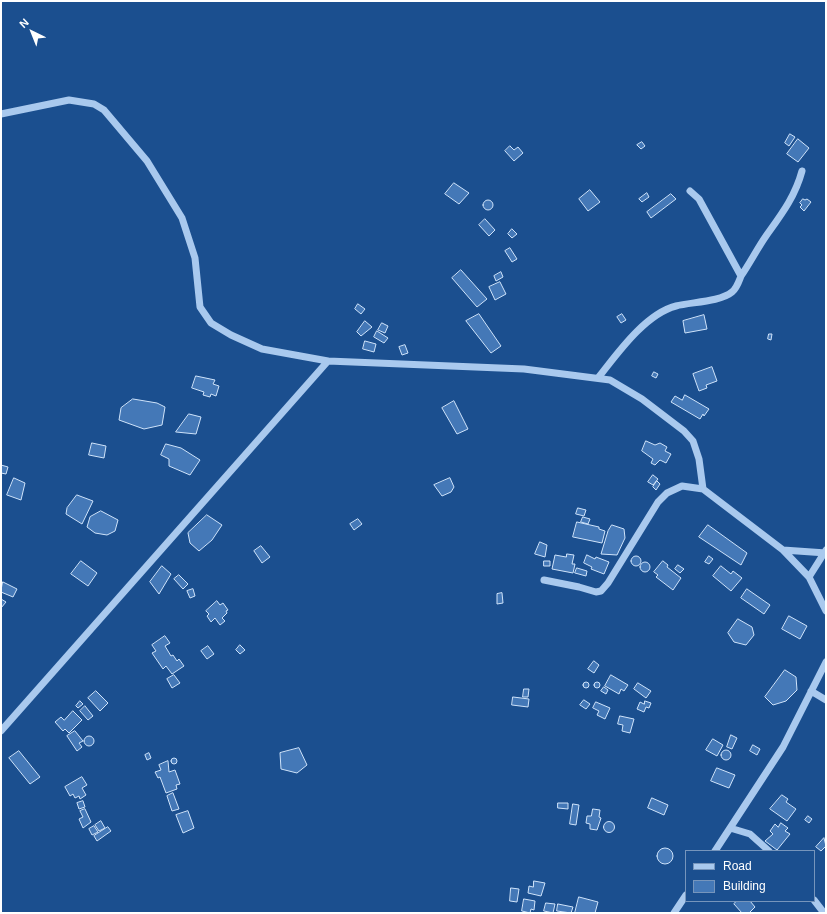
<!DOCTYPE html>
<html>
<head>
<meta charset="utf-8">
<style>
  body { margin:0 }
  #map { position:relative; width:827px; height:914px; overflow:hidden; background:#1b4f8f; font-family:Helvetica,sans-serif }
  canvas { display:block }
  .frame { position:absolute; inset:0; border:2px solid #fff; pointer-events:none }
  .legend { position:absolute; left:685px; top:850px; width:130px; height:52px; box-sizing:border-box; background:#1b4f8f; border:1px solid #7695bc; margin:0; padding:5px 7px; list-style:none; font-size:12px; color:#fff }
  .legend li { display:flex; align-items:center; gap:8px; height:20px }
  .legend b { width:20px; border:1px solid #7695bc }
  .north { position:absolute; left:12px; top:12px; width:40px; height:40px; -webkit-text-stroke:3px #1b4f8f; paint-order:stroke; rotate:317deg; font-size:11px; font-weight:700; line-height:16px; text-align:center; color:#fff }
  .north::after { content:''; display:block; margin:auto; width:14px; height:18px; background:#fff; clip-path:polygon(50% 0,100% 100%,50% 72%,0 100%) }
</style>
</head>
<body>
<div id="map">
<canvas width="827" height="914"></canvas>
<div class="frame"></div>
<ul class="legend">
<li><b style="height:5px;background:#a9c9ee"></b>Road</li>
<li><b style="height:11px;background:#4478b7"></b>Building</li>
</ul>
<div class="north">N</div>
</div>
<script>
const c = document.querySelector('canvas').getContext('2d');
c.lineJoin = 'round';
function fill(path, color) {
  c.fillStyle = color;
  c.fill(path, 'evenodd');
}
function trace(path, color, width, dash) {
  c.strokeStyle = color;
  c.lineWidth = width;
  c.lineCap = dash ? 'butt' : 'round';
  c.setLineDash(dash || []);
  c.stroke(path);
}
const building = new Path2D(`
  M790 134 795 137 789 146 785 143Z
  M798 139 809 148 798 162 787 154Z
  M642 142 645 146 641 149 637 145Z
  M510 146 514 150 518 147 523 153 514 161 505 151Z
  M454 183 469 193 459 204 445 194Z
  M590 190 600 202 588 211 579 199Z
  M647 193 649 197 642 202 639 199Z
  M671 194 676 199 651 218 647 212Z
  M803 199 805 200 807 199 811 202 804 211 800 207 802 205 800 203Z
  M483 205a5 5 0 1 1 10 0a5 5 0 1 1-10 0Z
  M485 219 495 230 489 236 479 225Z
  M512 229 517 234 512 238 508 234Z
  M510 248 517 259 512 262 505 251Z
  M461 270 487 299 477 307 452 278Z
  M501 272 503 277 496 281 494 276Z
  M500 282 506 294 495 300 489 287Z
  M358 304 365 309 361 314 355 309Z
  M479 314 501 346 491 353 466 321Z
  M622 314 626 320 621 323 617 317Z
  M704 315 707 329 685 333 683 321Z
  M365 321 372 327 361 336 357 332Z
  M382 323 388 326 385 333 378 330Z
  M377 331 388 338 384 343 374 337Z
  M769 334H772L771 340 768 339Z
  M365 341 376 344 374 352 363 349Z
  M405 345 408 353 402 355 399 347Z
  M712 367 717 381 706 385 707 388 699 391 693 374Z
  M654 372 658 374 656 378 652 376Z
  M196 376 215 380 213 384 219 386 216 396 211 394 210 397 203 395 204 392 192 388Z
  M685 395 709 409 704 416 703 414 700 419 671 402 675 396 682 400Z
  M133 399 157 403 165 407 162 425 144 429 119 420 121 408Z
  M454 401 468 429 457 434 442 408Z
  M189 414 201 417 196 434 176 432Z
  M646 441 655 445 660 443 667 447 665 451 671 454 666 463 660 460 655 465 651 463 653 459 642 451Z
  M92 443 106 446 104 458 89 455Z
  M166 444 181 448 200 460 190 475 169 466V459L161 455Z
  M1 465 8 467 6 474 1 473Z
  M653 475 658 479 653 485 648 482Z
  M14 478 25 483 21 500 7 495Z
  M450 478 454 487 451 492 442 496 434 485Z
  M657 481 660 484 656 490 653 487Z
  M77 495 93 501 82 524 66 514 67 508Z
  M578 508 586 510 584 516 576 514Z
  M101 511 118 520 115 531 107 535 95 533 87 527 90 517Z
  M207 515 222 525 212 540 199 551 190 543 188 533Z
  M583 517 590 519 588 524 581 522Z
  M358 519 362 524 354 530 350 524Z
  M577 522 599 527V529L605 531 602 543 573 537Z
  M612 525 624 529 625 538 617 555 601 554 608 531Z
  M708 525 747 553 741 565 699 537Z
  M540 542 547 545 545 557 535 554Z
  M261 546 270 557 262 563 254 551Z
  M567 554 574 555 572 564H575L573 573 552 569 555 555 566 557Z
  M587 555 595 559 596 557 609 562 604 574 591 569 592 567 584 563Z
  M709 556 713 559 709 564 705 562Z
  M631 561a5 5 0 1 1 10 0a5 5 0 1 1-10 0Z
  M81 561 97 573 88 586 71 574Z
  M544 561H550V566H544Z
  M663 561 668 565 667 567 681 578 673 590 656 577 658 575 654 572Z
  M640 567a5 5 0 1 1 10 0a5 5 0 1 1-10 0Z
  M678 565 684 569 680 573 675 569Z
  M162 566 171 574 159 594 150 582Z
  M721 566 731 574 733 571 742 578 731 591 713 576Z
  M577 568 587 571 586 576 575 573Z
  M179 575 188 584 183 589 174 579Z
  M3 582 17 589 13 597 1 592Z
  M193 589 195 596 190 598 187 591Z
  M747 589 770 605 764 614 741 598Z
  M502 593 503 603 497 604V594Z
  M1 599 6 602 1 608Z
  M217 601 220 605 223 603 228 610 226 611 227 613 222 618 225 621 220 625 215 618 211 622 207 616 209 614 206 611Z
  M789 616 807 626 800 639 782 629Z
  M738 619 752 627 754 635 746 645 734 642 728 633Z
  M165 636 170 643 165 646 171 656 173 655 177 661 179 659 184 666 172 674 166 666 163 669 152 653 156 651 152 645Z
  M240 645 245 650 240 654 236 650Z
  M208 646 214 654 207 659 201 651Z
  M594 661 599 665 594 673 588 669Z
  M785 670 796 677 797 690 786 701 773 705 765 697Z
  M174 675 180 683 172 688 167 679Z
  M611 675 628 685 624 691 621 689 619 694 605 686Z
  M594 685a3 3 0 1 1 6 0a3 3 0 1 1-6 0Z
  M583 685a3 3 0 1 1 6 0a3 3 0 1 1-6 0Z
  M638 683 651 691 646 698 634 689Z
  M604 687 608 690 606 694 601 691Z
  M524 689H529L528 697H523Z
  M96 691 108 703 100 711 88 698Z
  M513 697 529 699 528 707 512 705Z
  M584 700 590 704 586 709 580 705Z
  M80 701 83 704 78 708 76 706Z
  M645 701 651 703 649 708 646 707 644 712 637 709 640 702 644 704Z
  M596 702 610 708 605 719 597 715 599 711 593 708Z
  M85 706 93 716 88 720 80 711Z
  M73 711 82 720 69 733 65 729 63 731 55 722 61 717 64 720Z
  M620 716 634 719 630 733 622 731 623 725 618 724Z
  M75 731 83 741 79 743 82 747 77 751 67 736Z
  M731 735 737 738 732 749 727 747Z
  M84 741a5 5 0 1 1 10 0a5 5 0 1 1-10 0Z
  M713 739 723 745 717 756 706 750Z
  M753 745 760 749 757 755 750 751Z
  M299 748 307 765 297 773 281 769 280 753Z
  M721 755a5 5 0 1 1 10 0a5 5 0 1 1-10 0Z
  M19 751 40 777 30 784 9 758Z
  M149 753 151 758 147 760 145 755Z
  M171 761a3 3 0 1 1 6 0a3 3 0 1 1-6 0Z
  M168 761 169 772 175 770 180 784 176 785 177 789 166 793 160 777 158 778 155 772 161 770 159 765Z
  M717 768 735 775 729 788 711 781Z
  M82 777 87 785 82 788 86 795 80 799 79 796 75 798 73 794 70 796 65 787Z
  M173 793 179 809 172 811 167 796Z
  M782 795 788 799 786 802 796 809 787 821 770 809Z
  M652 798 668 805 664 815 648 808Z
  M83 801 85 807 79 809 77 803Z
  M558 803H568V809L558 808Z
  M573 804 579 805 576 825 570 824Z
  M85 809 91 822 83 828 79 819 83 817 80 811Z
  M593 809 600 810 599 817 601 818 597 830 590 829V824L586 823 587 816H591Z
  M188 811 194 828 183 833 176 815Z
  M808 816 812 819 809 823 805 820Z
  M101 821 105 828 99 831 95 825Z
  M603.5 827a5.5 5.5 0 1 1 11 0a5.5 5.5 0 1 1-11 0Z
  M781 823 788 828 785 831 790 834 777 850 765 841 773 834 770 831 775 824 778 827Z
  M94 826 98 832 92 835 89 829Z
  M108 827 111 831 97 841 94 836Z
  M824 838 826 846 821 851 816 847Z
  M657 856a8 8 0 1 1 16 0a8 8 0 1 1-16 0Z
  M534 881 545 883 541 896 528 893 529 886 533 887Z
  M511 888 519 889 517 902 510 901Z
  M579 897 598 902 595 913H575Z
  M524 899 535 901 534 910 531 909 530 913 522 911Z
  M737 901H750L755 907 749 913H742L734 904Z
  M546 903 555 904 553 913 544 911Z
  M558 904 573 907 571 913 557 911Z`);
fill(building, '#4478b7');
trace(building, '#cfe3fa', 1);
trace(new Path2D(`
  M1 114 69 100 94 104 104 110 147 161 182 218 195 258 200 307 211 323 231 335 262 349 328 361
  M741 276C750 263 757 249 766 236 781 215 795 197 802 171
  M598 378C617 354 645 314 676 306 691 302 720 302 732 292 737 288 739 281 741 276L699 199 690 191
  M826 553 783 550 809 577 826 611
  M809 577 826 550
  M544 580 579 587 596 592 601 591 608 583 658 502 667 493 682 486 703 489 783 550
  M811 691 826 700
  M1 731 328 361 524 369 610 380 642 399 684 431 693 441 699 459 703 489
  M730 828 750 834 769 851
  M715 851 783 747 826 662
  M814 900 824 913
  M674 913 686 895`), '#a9c9ee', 7);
</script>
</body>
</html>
